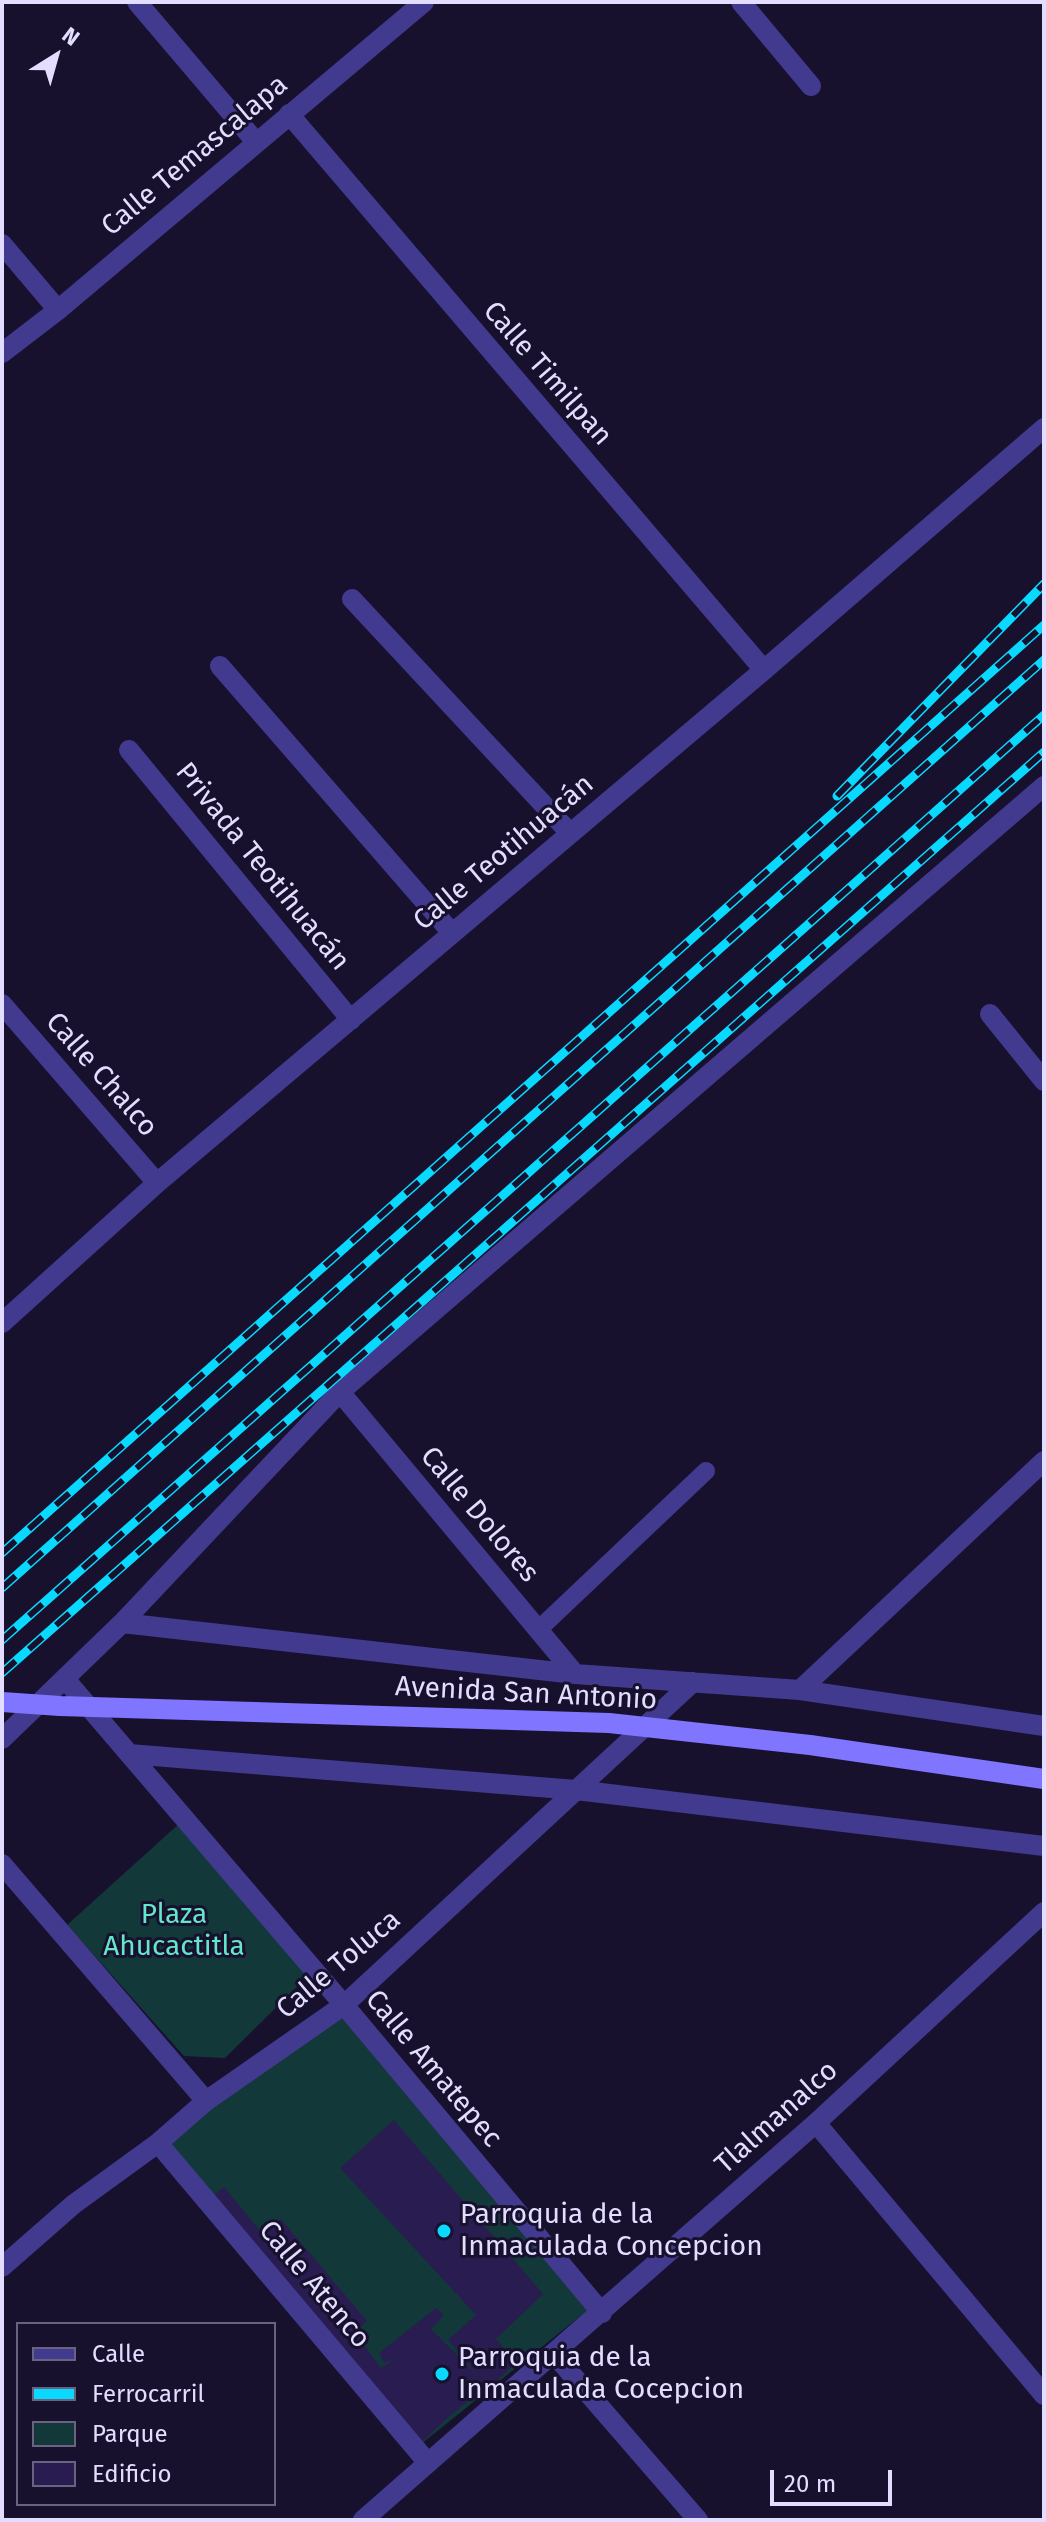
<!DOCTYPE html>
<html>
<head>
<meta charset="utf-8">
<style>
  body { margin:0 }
  #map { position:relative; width:1046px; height:2522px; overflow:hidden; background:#17112e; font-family:"Fira Sans",sans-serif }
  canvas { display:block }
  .frame { position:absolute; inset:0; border:4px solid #e3deff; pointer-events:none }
  .legend { position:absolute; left:16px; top:2322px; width:260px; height:184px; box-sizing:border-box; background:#17112e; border:2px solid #696382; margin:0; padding:10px 14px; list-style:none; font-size:24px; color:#e3deff }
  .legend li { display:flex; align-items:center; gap:16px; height:40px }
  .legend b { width:40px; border:2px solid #696382 }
  .north { position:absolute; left:16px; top:16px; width:80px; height:80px; -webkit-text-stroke:6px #17112e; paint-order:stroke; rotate:37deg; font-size:22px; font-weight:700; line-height:32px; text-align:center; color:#e3deff }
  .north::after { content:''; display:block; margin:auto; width:28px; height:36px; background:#e3deff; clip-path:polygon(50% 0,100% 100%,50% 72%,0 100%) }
  .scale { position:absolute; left:770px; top:2470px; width:122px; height:36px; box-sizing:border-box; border:4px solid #e3deff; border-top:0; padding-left:10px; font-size:24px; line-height:28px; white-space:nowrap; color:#e3deff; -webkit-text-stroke:6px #17112e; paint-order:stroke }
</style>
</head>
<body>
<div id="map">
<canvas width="1046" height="2522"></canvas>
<div class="frame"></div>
<ul class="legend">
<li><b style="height:10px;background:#413a8f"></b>Calle</li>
<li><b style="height:10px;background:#0ad9ff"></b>Ferrocarril</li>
<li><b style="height:22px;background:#133839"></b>Parque</li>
<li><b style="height:22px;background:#291c50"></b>Edificio</li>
</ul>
<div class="north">N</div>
<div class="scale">20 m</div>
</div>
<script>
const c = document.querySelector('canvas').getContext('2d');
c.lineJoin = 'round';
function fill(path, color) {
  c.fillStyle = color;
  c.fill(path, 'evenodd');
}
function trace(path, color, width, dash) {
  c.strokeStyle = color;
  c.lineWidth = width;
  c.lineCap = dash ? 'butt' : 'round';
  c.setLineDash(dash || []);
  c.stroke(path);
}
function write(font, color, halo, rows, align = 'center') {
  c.font = font + ' "Fira Sans",sans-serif';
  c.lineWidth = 6;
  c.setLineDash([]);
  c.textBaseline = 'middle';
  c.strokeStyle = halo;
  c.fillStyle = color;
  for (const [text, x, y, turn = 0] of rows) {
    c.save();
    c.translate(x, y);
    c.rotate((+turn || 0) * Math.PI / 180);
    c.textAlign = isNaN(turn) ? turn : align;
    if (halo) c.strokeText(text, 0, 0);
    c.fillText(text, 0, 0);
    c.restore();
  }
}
fill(new Path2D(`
  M181 1822 309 1975 225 2058 184 2056 67 1925Z
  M343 2018 594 2305 415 2449 164 2137Z`), '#133839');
fill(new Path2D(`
  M394 2120 543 2294 497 2338 489 2330 516 2363 490 2387 488 2385 446 2419 415 2449 207 2200 224 2187 262 2233 281 2219 367 2321 354 2332 381 2368 394 2359 384 2363 379 2353 436 2308 444 2315 431 2329 481 2379 448 2340 476 2315 340 2168Z`), '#291c50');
trace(new Path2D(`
  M538 1630 706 1471`), '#413a8f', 18);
trace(new Path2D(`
  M137 2 256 142
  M741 2 811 86
  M289 114 764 670
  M2 244 58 310
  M2 353 58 310 424 2
  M352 599 570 833
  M220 666 452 933
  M129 750 351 1020
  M2 1004 157 1183
  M990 1014 1044 1081
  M2 1323 157 1183 764 670 1044 428
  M340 1392 575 1674
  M122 1623 575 1674 800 1690 1044 1726
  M65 1679 344 2005 602 2313
  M800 1690 1044 1461
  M2 1739 122 1623 340 1392 1044 786
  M129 1754 576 1790 1044 1846
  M2 1864 206 2101
  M816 2123 1044 2395
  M158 2143 428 2463
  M2 2267 74 2204 158 2143 206 2101 344 2005 693 1682
  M554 2354 698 2520
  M363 2520 816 2123 1044 1912`), '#413a8f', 20);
const rail = new Path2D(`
  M837 796 1044 584
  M2 1553 1044 625
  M2 1588 1044 660
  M2 1640 1044 715
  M2 1673 1044 752`);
trace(rail, '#0ad9ff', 9);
trace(rail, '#17112e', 6, [18]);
trace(new Path2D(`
  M2 1702 60 1706 609 1723 810 1745 1044 1779`), '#8075ff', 20);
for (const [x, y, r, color] of [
  [444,2231,8,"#0ad9ff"],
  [442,2374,8,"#0ad9ff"]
]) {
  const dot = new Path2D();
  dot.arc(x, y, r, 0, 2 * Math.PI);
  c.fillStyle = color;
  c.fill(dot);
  trace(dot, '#17112e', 3);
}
write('28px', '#e3deff', '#17112e', [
  ["Calle Temascalapa",195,156,-40],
  ["Calle Timilpan",547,374,49],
  ["Calle Teotihuacán",504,853,-40],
  ["Privada Teotihuacán",262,867,51],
  ["Calle Chalco",101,1075,49],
  ["Calle Dolores",479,1515,50],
  ["Avenida San Antonio",526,1694,3],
  ["Calle Toluca",339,1965,-40],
  ["Calle Amatepec",433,2069,50],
  ["Tlalmanalco",777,2118,-42],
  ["Calle Atenco",314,2285,50]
]);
write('28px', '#62e7cd', '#17112e', [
  ["Plaza",174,1915],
  ["Ahucactitla",174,1947]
]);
write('28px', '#e3deff', '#17112e', [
  ["Parroquia de la",460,2215],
  ["Inmaculada Concepcion",460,2247],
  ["Parroquia de la",458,2358],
  ["Inmaculada Cocepcion",458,2390]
], 'left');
</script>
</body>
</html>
